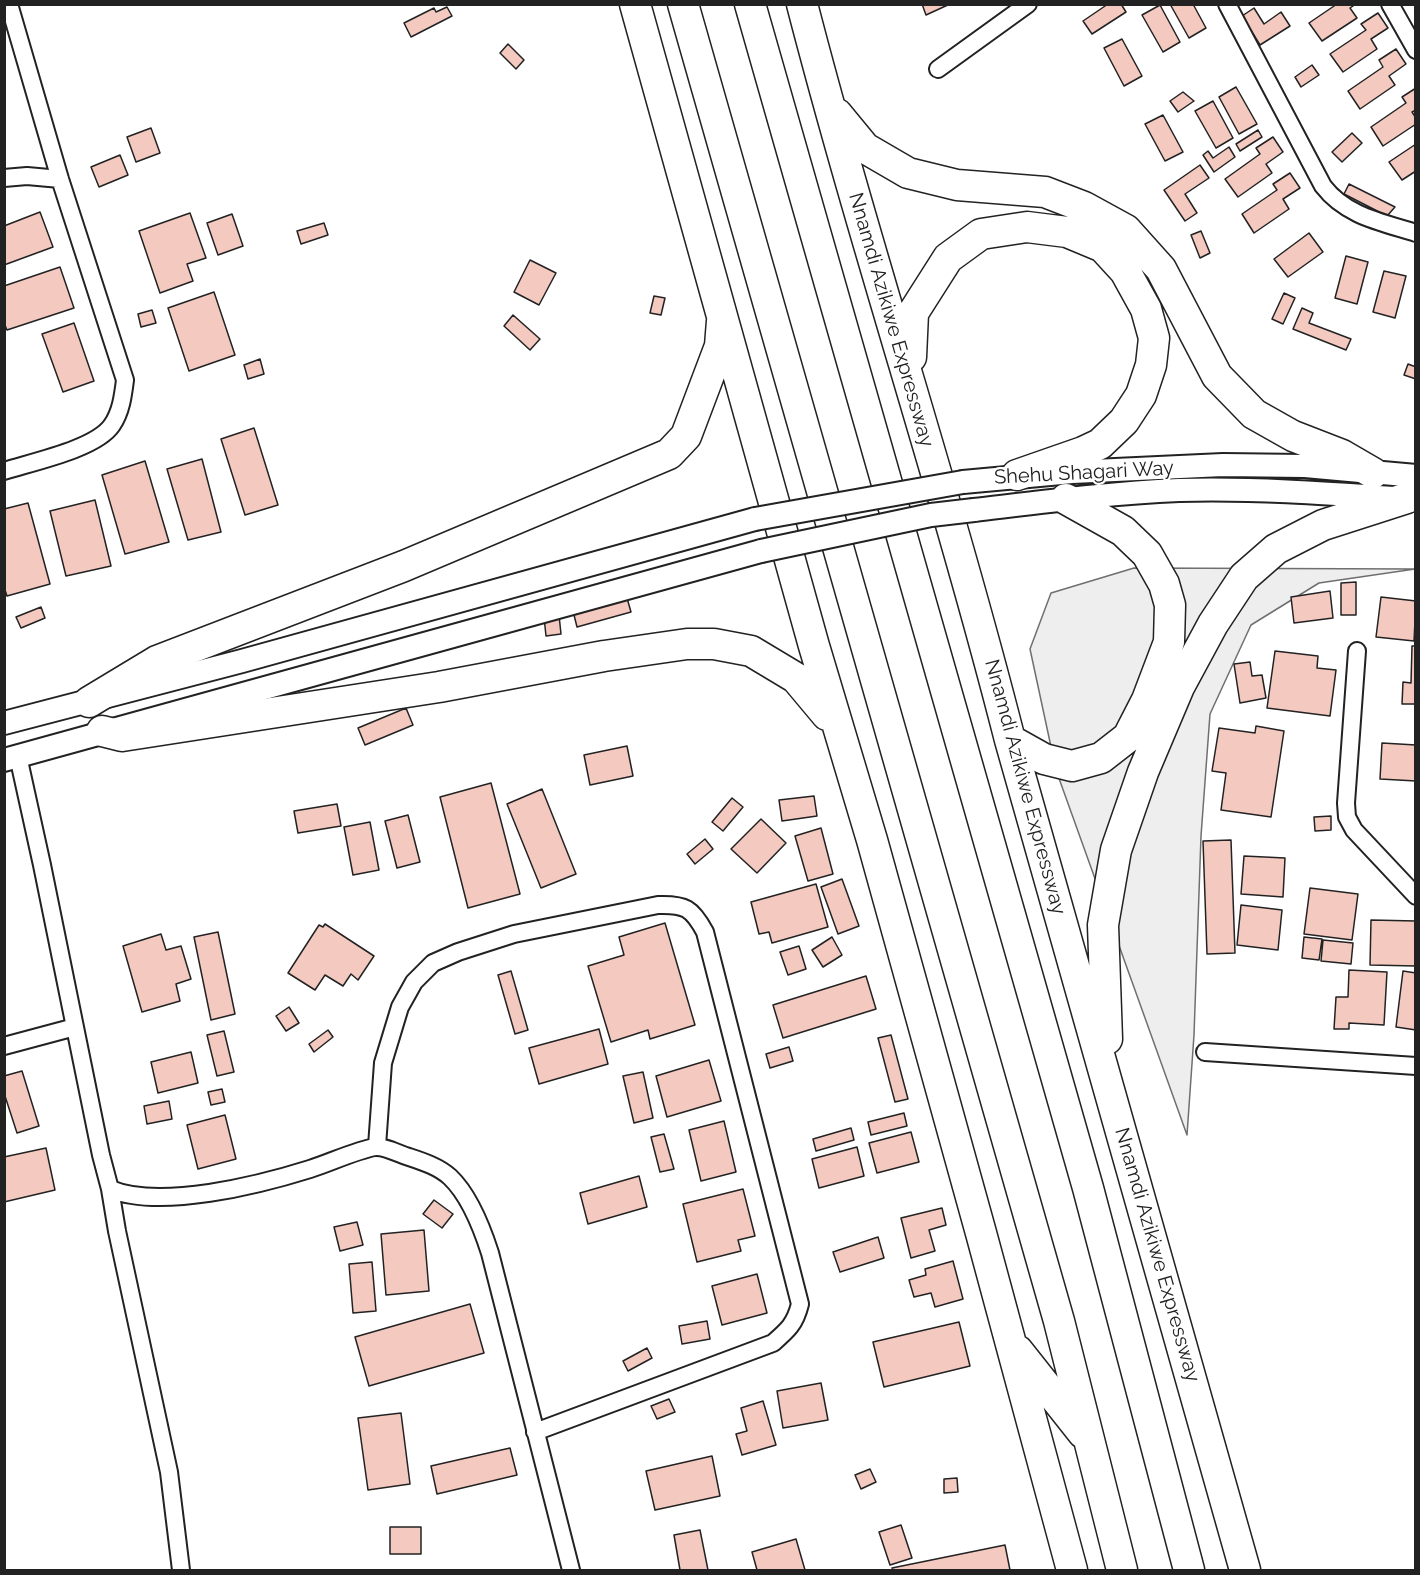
<!DOCTYPE html>
<html>
<head>
<meta charset="utf-8">
<style>
  body { margin:0 }
  #map { position:relative; width:1420px; height:1575px; overflow:hidden; background:#fff; font-family:Raleway,sans-serif }
  canvas { display:block }
  .frame { position:absolute; inset:0; border:6px solid #222; pointer-events:none }
</style>
</head>
<body>
<div id="map">
<canvas width="1420" height="1575"></canvas>
<div class="frame"></div>
</div>
<script>
const c = document.querySelector('canvas').getContext('2d');
c.lineJoin = 'round';
function fill(path, color) {
  c.fillStyle = color;
  c.fill(path, 'evenodd');
}
function trace(path, color, width, dash) {
  c.strokeStyle = color;
  c.lineWidth = width;
  c.lineCap = dash ? 'butt' : 'round';
  c.setLineDash(dash || []);
  c.stroke(path);
}
function write(font, color, halo, rows, align = 'center') {
  c.font = font + ' Raleway,sans-serif';
  c.lineWidth = 4.5;
  c.setLineDash([]);
  c.textBaseline = 'middle';
  c.strokeStyle = halo;
  c.fillStyle = color;
  for (const [text, x, y, turn = 0] of rows) {
    c.save();
    c.translate(x, y);
    c.rotate((+turn || 0) * Math.PI / 180);
    c.textAlign = isNaN(turn) ? turn : align;
    if (halo) c.strokeText(text, 0, 0);
    c.fillText(text, 0, 0);
    c.restore();
  }
}
const green = new Path2D(`
  M1134 568 1415 569 1319 583 1251 625 1210 714 1201 836 1194 1035 1187 1135 1056 770 1030 649 1051 593Z`);
fill(green, '#eee');
trace(green, '#6f6f6f', 1.5);
const building = new Path2D(`
  M922 4H950L926 15Z
  M1108 4H1121L1126 12 1092 34 1083 21Z
  M1170 4H1193L1206 28 1189 38Z
  M1337 4H1356L1350 8 1357 18 1322 41 1309 23Z
  M1160 5 1180 42 1163 52 1142 15Z
  M447 7 452 16 411 37 404 23 434 8 436 12Z
  M1254 8 1264 24 1281 12 1290 26 1260 45 1242 16Z
  M1378 13 1388 28 1371 39 1377 49 1343 72 1330 54 1366 30 1361 24Z
  M1122 39 1142 76 1124 86 1104 48Z
  M508 44 524 60 516 69 500 53Z
  M1396 49 1406 64 1389 76 1395 85 1360 109 1348 91 1383 67 1379 60Z
  M1312 65 1319 75 1301 87 1295 77Z
  M1236 87 1257 124 1239 134 1219 97Z
  M1416 88V110L1412 112 1416 118V124L1383 146 1371 127 1406 103 1402 97Z
  M1183 92 1194 101 1178 112 1170 101Z
  M1213 101 1233 138 1216 148 1195 111Z
  M1163 115 1183 152 1165 161 1145 124Z
  M151 128 160 153 136 162 127 137Z
  M1258 130 1262 137 1240 151 1236 144Z
  M1352 133 1362 143 1342 162 1332 152Z
  M1273 137 1283 152 1266 164 1272 173 1238 197 1225 179 1260 154 1256 148Z
  M1416 144V171L1402 180 1389 162Z
  M1229 147 1235 157 1214 172 1203 155 1208 151 1213 158Z
  M120 155 128 175 99 187 91 167Z
  M1200 165 1209 178 1185 194 1197 213 1185 221 1164 190Z
  M1290 173 1300 188 1283 199 1289 209 1254 233 1242 214 1277 190 1273 184Z
  M1349 184 1395 207 1387 216 1344 194Z
  M40 212 53 247 4 265V226Z
  M190 213 206 258 187 264 193 281 160 293 139 231Z
  M232 214 243 246 218 255 207 223Z
  M324 223 328 235 301 244 297 231Z
  M1201 231 1210 253 1200 258 1191 235Z
  M1309 233 1323 252 1288 277 1274 259Z
  M1346 256 1368 262 1357 304 1335 298Z
  M530 260 556 273 539 305 514 292Z
  M60 267 74 308 7 330 4 323V286Z
  M1384 271 1406 276 1395 318 1373 312Z
  M214 292 235 355 189 371 168 308Z
  M1284 293 1295 298 1283 324 1272 319Z
  M654 296 665 298 661 315 650 313Z
  M1302 308 1313 313 1309 323 1351 339 1346 350 1293 329Z
  M152 310 156 323 141 327 138 314Z
  M513 315 540 339 530 350 504 326Z
  M74 323 94 381 63 392 42 334Z
  M260 359 264 374 248 379 244 365Z
  M1408 364 1416 367V379L1404 375Z
  M254 428 278 505 245 515 221 439Z
  M202 459 221 532 188 540 167 469Z
  M145 461 169 542 125 554 102 475Z
  M95 500 111 566 66 576 50 511Z
  M28 503 50 584 7 596 4 587V509Z
  M1356 582V615H1341V583Z
  M625 591 631 612 577 627 572 607Z
  M1330 591 1333 618 1294 623 1291 597Z
  M1381 597 1416 601 1414 641 1376 637Z
  M41 607 45 618 21 628 16 617Z
  M559 615 561 634 546 636 544 617Z
  M1412 646H1416V704H1402L1403 682 1411 683Z
  M1275 651 1318 656 1317 668 1336 670 1330 716 1267 708Z
  M1250 662 1252 676 1262 675 1266 698 1240 703 1234 664Z
  M406 708 413 725 365 745 358 728Z
  M1256 726 1284 731 1271 817 1221 810 1226 773 1212 771 1219 728 1255 733Z
  M1382 743 1416 745V781L1380 779Z
  M627 746 633 776 590 785 584 755Z
  M491 783 520 894 468 908 440 797Z
  M542 789 576 874 541 888 507 804Z
  M814 796 817 816 782 821 779 800Z
  M732 798 743 807 723 831 712 822Z
  M337 804 341 826 298 833 294 811Z
  M408 815 420 862 397 868 385 821Z
  M1331 816V830L1315 831 1314 817Z
  M761 819 786 843 757 873 731 849Z
  M370 822 379 870 353 875 344 827Z
  M821 828 833 874 808 881 795 836Z
  M705 839 713 849 695 864 687 854Z
  M1231 840 1235 953 1207 954 1203 841Z
  M1244 856 1285 858 1283 897 1241 894Z
  M842 879 859 926 838 934 821 887Z
  M816 884 828 927 772 943 769 932 759 934 751 902Z
  M1310 888 1358 894 1352 940 1304 934Z
  M1241 905 1282 910 1278 950 1237 945Z
  M1371 920 1416 921V966L1370 965Z
  M665 923 695 1025 650 1039 648 1030 611 1042 588 966 624 955 619 937Z
  M325 924 374 956 358 980 351 974 343 986 325 975 315 990 288 973 319 925 323 927Z
  M218 932 235 1014 211 1020 194 937Z
  M161 934 166 950 181 946 191 979 176 984 180 1001 142 1012 123 946Z
  M832 937 842 955 823 967 812 950Z
  M1304 937 1322 939 1319 960 1302 958Z
  M1323 940 1353 943 1351 964 1321 961Z
  M799 946 806 969 788 975 780 952Z
  M1349 970 1387 972 1384 1025 1349 1023V1029H1334L1336 997H1348Z
  M511 971 528 1030 515 1034 498 975Z
  M1403 971 1416 973V1030L1396 1027Z
  M866 976 876 1009 783 1038 773 1005Z
  M289 1007 299 1023 286 1031 276 1016Z
  M599 1029 608 1064 539 1084 529 1048Z
  M328 1030 333 1037 314 1052 309 1044Z
  M224 1031 234 1072 217 1076 207 1035Z
  M891 1035 908 1099 895 1102 878 1038Z
  M789 1047 793 1061 770 1068 766 1054Z
  M191 1052 198 1083 158 1093 151 1062Z
  M709 1060 721 1101 667 1117 656 1076Z
  M22 1071 39 1126 17 1133 4 1093V1076Z
  M643 1072 653 1118 634 1123 623 1076Z
  M222 1089 225 1102 211 1105 208 1092Z
  M169 1101 172 1119 147 1124 144 1106Z
  M904 1113 907 1126 871 1135 868 1122Z
  M225 1115 236 1159 198 1169 187 1125Z
  M724 1121 736 1172 701 1181 689 1130Z
  M851 1128 854 1140 816 1151 813 1139Z
  M911 1132 919 1162 877 1173 869 1143Z
  M664 1134 674 1169 660 1172 651 1137Z
  M857 1147 864 1176 819 1188 812 1159Z
  M46 1148 55 1190 4 1202V1157Z
  M639 1176 647 1207 588 1224 580 1193Z
  M743 1189 755 1236 738 1240 741 1251 697 1262 683 1204Z
  M434 1200 453 1214 442 1228 423 1214Z
  M942 1208 946 1225 929 1230 935 1251 911 1258 901 1218Z
  M357 1222 363 1245 340 1251 334 1227Z
  M424 1230 429 1291 386 1295 381 1234Z
  M878 1237 884 1258 840 1272 833 1252Z
  M953 1261 963 1299 935 1307 931 1293 914 1297 909 1280 926 1275 925 1269Z
  M372 1262 376 1311 353 1313 349 1264Z
  M757 1274 767 1313 722 1325 712 1286Z
  M470 1304 484 1353 369 1386 355 1337Z
  M707 1321 710 1339 682 1344 679 1326Z
  M959 1322 970 1366 884 1387 873 1342Z
  M647 1348 652 1358 628 1371 623 1361Z
  M821 1383 828 1420 783 1428 777 1391Z
  M669 1399 675 1412 657 1419 651 1406Z
  M763 1401 776 1445 742 1455 736 1434 747 1431 741 1408Z
  M401 1413 410 1484 368 1490 358 1418Z
  M510 1448 517 1475 437 1494 431 1466Z
  M712 1456 720 1496 655 1510 646 1471Z
  M870 1469 876 1482 861 1489 855 1475Z
  M957 1478 958 1492 944 1493V1479Z
  M901 1525 912 1558 890 1565 879 1532Z
  M390 1527H421V1554H390Z
  M700 1530 708 1570H680L674 1535Z
  M796 1539 805 1570H757L752 1552Z
  M1005 1545 1010 1570H893L892 1568Z`);
fill(building, '#f3c9c0');
trace(building, '#222', 1.5);
const street = new Path2D(`
  M1227 4 1323 186C1346 216 1381 222 1416 233
  M1390 4 1416 50
  M938 69 1028 4
  M4 178 27 176 60 179
  M4 471C32 462 96 449 112 425 121 412 123 396 125 380L60 179 9 4
  M1357 651 1346 803 1347 817 1354 830 1416 896
  M18 756 42 865 101 1155 110 1189C160 1210 259 1185 310 1169 329 1163 357 1150 375 1147 384 1146 397 1153 406 1156 421 1161 438 1166 450 1177 470 1196 482 1228 490 1253L571 1570
  M4 1046 75 1027
  M1205 1052 1416 1066
  M377 1146 383 1063 400 1007 414 982 433 963 458 952 514 934 658 905C685 904 692 908 705 932L800 1304C795 1324 788 1330 773 1343L535 1432
  M110 1189 117 1231 169 1472 181 1570`);
const secondary = new Path2D(`
  M963 482 1072 472 1223 465 1305 466 1416 476
  M974 510C1042 502 1110 493 1179 490 1251 488 1323 493 1394 498
  M4 723 242 661 755 519
  M4 760 761 551`);
const highway = new Path2D(`
  M635 4 814 646 872 840 981 1233 1072 1570
  M683 4 1059 1321 1122 1570
  M750 4 1088 1188 1189 1570
  M802 4C866 251 947 493 1010 740L1245 1570
  M837 114 865 148 908 173 957 185 1045 192 1084 207 1126 230 1161 269 1217 376 1254 414 1293 436 1342 455 1373 473
  M911 357 913 313 948 258 981 234 1027 227 1067 232 1103 247 1125 271 1146 309 1154 338 1151 365 1141 395 1124 421 1100 444 1083 452 1017 475
  M89 702 157 661 404 566 669 454 686 436 720 346 722 321
  M102 731 122 736 439 687 604 656 687 644H714L751 651 796 678 827 715 832 716
  M1010 740 1044 759 1072 766 1101 758 1128 737 1147 700 1169 642 1170 605 1164 584 1147 554 1123 531 1066 499
  M1107 1039 1103 925 1116 850 1143 772 1179 687 1213 624 1244 577 1276 549 1323 525 1407 498
  M1018 1351 1083 1433`);
trace(street, '#222', 20);
trace(secondary, '#222', 26);
trace(highway, '#222', 33);
trace(street, '#fff', 16);
trace(secondary, '#fff', 22);
trace(highway, '#fff', 30);
const secondaryBridge = new Path2D(`
  M755 519 963 482
  M761 551 931 515 974 510`);
trace(secondaryBridge, '#222', 26, []);
trace(secondaryBridge, '#fff', 22);
write('20px', '#222', '#fff', [
  ["Nnamdi Azikiwe Expressway",891,320,74],
  ["Shehu Shagari Way",1084,473,-3],
  ["Nnamdi Azikiwe Expressway",1025,787,75],
  ["Nnamdi Azikiwe Expressway",1157,1255,74]
]);
</script>
</body>
</html>
